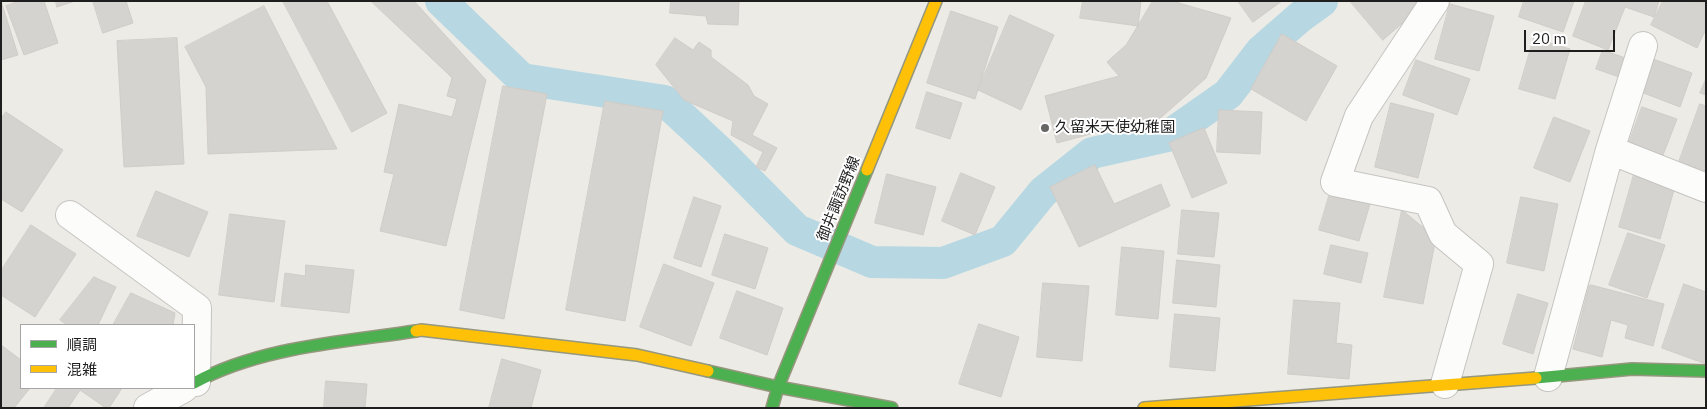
<!DOCTYPE html>
<html>
<head>
<meta charset="utf-8">
<style>
  body { margin:0 }
  #map { position:relative; width:1707px; height:409px; overflow:hidden; background:#edebe6; font-family:"IBM Plex Sans","Noto Sans JP",sans-serif }
  canvas { display:block }
  .frame { position:absolute; inset:0; border:2px solid #1e1e1e; pointer-events:none }
  .legend { position:absolute; left:20px; top:324px; width:175px; height:65px; box-sizing:border-box; background:#fff; border:1px solid #a5a5a5; margin:0; padding:6px 9px; list-style:none; font-size:15px; color:#1e1e1e }
  .legend li { display:flex; align-items:center; gap:10px; height:25px }
  .legend b { width:25px; border:1px solid #a5a5a5 }
  .scale { position:absolute; left:1524px; top:30px; width:91px; height:22px; box-sizing:border-box; border:2px solid #1e1e1e; border-top:0; padding-left:6px; font-size:15px; line-height:18px; white-space:nowrap; color:#1e1e1e; -webkit-text-stroke:4px #fff; paint-order:stroke }
</style>
</head>
<body>
<div id="map">
<canvas width="1707" height="409"></canvas>
<div class="frame"></div>
<ul class="legend">
<li><b style="height:6px;background:#4caf50"></b>順調</li>
<li><b style="height:6px;background:#ffc107"></b>混雑</li>
</ul>
<div class="scale">20 m</div>
</div>
<script>
const c = document.querySelector('canvas').getContext('2d');
c.lineJoin = 'round';
function trace(path, color, width, dash) {
  c.strokeStyle = color;
  c.lineWidth = width;
  c.lineCap = dash ? 'butt' : 'round';
  c.setLineDash(dash || []);
  c.stroke(path);
}
function fill(path, color) {
  c.fillStyle = color;
  c.fill(path, 'evenodd');
}
function write(font, color, halo, rows, align = 'center') {
  c.font = font + ' "IBM Plex Sans","Noto Sans JP",sans-serif';
  c.lineWidth = 4;
  c.setLineDash([]);
  c.textBaseline = 'middle';
  c.strokeStyle = halo;
  c.fillStyle = color;
  for (const [text, x, y, turn = 0] of rows) {
    c.save();
    c.translate(x, y);
    c.rotate((+turn || 0) * Math.PI / 180);
    c.textAlign = isNaN(turn) ? turn : align;
    if (halo) c.strokeText(text, 0, 0);
    c.fillText(text, 0, 0);
    c.restore();
  }
}
trace(new Path2D(`
  M441 1 522 79 665 101 719 151 797 230 872 262 943 263 1003 241 1043 192 1092 153 1168 136 1228 94 1261 51 1300 17 1322 1`), '#b7d8e2', 32);
const building = new Path2D(`
  M1 1 18 55 1 60Z
  M20 1H44L58 43 24 55 6 6Z
  M56 1H75L57 7Z
  M93 1H126L133 23 103 33Z
  M283 1H327L387 113 352 132Z
  M371 1H414L486 80 446 246 380 231 394 174 384 172 399 104 452 117 457 99 447 96 452 78Z
  M671 1H739L738 25 708 24 706 16 670 13Z
  M1083 1H1141L1138 26 1080 18Z
  M1153 1H1172L1231 18 1206 78 1157 121 1154 117 1057 143 1045 96 1119 76 1107 62 1126 45Z
  M1238 1H1282L1253 22Z
  M1350 1H1422L1424 4 1383 40Z
  M1524 1H1574L1563 32 1519 17Z
  M1586 1H1659L1654 17 1625 7 1608 50 1573 36Z
  M1663 1 1706 2V29L1697 48 1651 25Z
  M1450 4 1494 16 1479 71 1435 59Z
  M264 6 337 149 208 154 206 87 185 47Z
  M951 11 998 27 975 99 927 83Z
  M1010 15 1054 35 1021 110 978 90Z
  M1282 34 1337 66 1306 121 1251 89Z
  M177 38 184 164 124 167 117 41Z
  M675 38 693 50 699 42 711 50V57L748 85 754 96 768 104 752 135 777 148 765 171 756 167 763 152 731 135 733 121 684 100 656 65Z
  M1534 38 1570 49 1555 99 1519 89Z
  M1603 50 1631 60 1625 79 1596 69Z
  M1653 59 1692 73 1680 107 1641 92Z
  M1416 60 1470 79 1457 115 1403 95Z
  M1706 79V95L1700 93Z
  M503 86 547 94 504 319 460 310Z
  M927 92 962 103 950 139 916 128Z
  M605 101 663 111 625 321 566 310Z
  M1391 103 1434 114 1418 178 1375 167Z
  M1700 104 1706 106V171L1679 162Z
  M1642 107 1677 119 1663 155 1629 143Z
  M1219 110 1262 112 1260 154 1217 152Z
  M6 112 63 150 22 212 1 199V119Z
  M1554 117 1590 131 1570 182 1534 168Z
  M1204 128 1227 183 1192 198 1169 143Z
  M1095 165 1114 204 1161 184 1170 206 1079 247 1050 187Z
  M1635 171 1676 183 1660 239 1619 227Z
  M961 173 995 187 975 235 942 221Z
  M887 174 936 187 923 235 875 223Z
  M156 191 208 212 189 257 137 236Z
  M1330 193 1370 204 1359 241 1319 230Z
  M694 197 721 206 701 267 674 258Z
  M1521 197 1558 204 1544 271 1507 263Z
  M1182 210 1219 213 1214 257 1178 254Z
  M1402 210 1436 238 1423 304 1384 297Z
  M230 214 285 221 274 302 219 295Z
  M31 225 76 254 35 317 1 295V271Z
  M1628 233 1665 245 1647 298 1609 285Z
  M725 234 768 248 755 289 712 275Z
  M1331 245 1368 253 1361 283 1324 274Z
  M1122 247 1164 251 1158 319 1116 315Z
  M1177 260 1220 265 1216 307 1173 303Z
  M664 264 714 283 691 346 640 327Z
  M306 265 354 270 349 313 281 306 285 273 305 276Z
  M94 277 116 287 98 325H67L60 320Z
  M1043 283 1089 286 1082 361 1037 357Z
  M1684 284 1706 292V364L1662 348Z
  M1591 285 1664 304 1653 346 1625 338 1628 325 1611 320 1602 357 1573 349 1589 286Z
  M737 291 783 308 767 355 720 338Z
  M131 293 175 313 173 325H113Z
  M1518 294 1548 303 1533 354 1503 344Z
  M1294 300 1340 303 1336 343 1352 345 1349 379 1288 374Z
  M1175 314 1220 318 1215 371 1170 367Z
  M979 324 1019 337 1001 397 959 384Z
  M1 345 21 360V388H30L14 408H1Z
  M502 359 541 370 531 408H489Z
  M326 381 367 384 365 408H324Z
  M57 388H122L109 408H106L80 390 68 408H44Z`);
fill(building, '#d5d3cf');
trace(building, '#d0ccc7', 1);
const street = new Path2D(`
  M1435 1 1359 116 1335 182 1428 201 1443 234 1479 264 1445 384
  M1610 150 1706 188
  M70 215 197 308 196 382
  M1548 377 1610 150 1643 46
  M148 408 184 388`);
const fast = new Path2D(`
  M708 371 778 387 892 408
  M1536 378 1632 369 1706 371
  M194 383C259 347 343 342 416 331
  M772 408 778 387 867 170`);
const slow = new Path2D(`
  M867 170 936 1
  M416 331 421 330 637 355 708 371
  M1144 408 1536 378`);
trace(street, '#c5c4c2', 30);
trace(fast, '#95977e', 14);
trace(slow, '#95977e', 14);
trace(street, '#fcfcfb', 28);
trace(fast, '#4caf50', 11);
trace(slow, '#ffc107', 11);
for (const [x, y, r, color] of [
  [1045,128,5,"#666664"]
]) {
  const dot = new Path2D();
  dot.arc(x, y, r, 0, 2 * Math.PI);
  c.fillStyle = color;
  c.fill(dot);
  trace(dot, '#fff', 2);
}
write('15px', '#1e1e1e', '#fff', [
  ["久留米天使幼稚園",1055,128]
], 'left');
write('15px', '#1e1e1e', '#fff', [
  ["御井諏訪野線",839,199,-68]
]);
</script>
</body>
</html>
